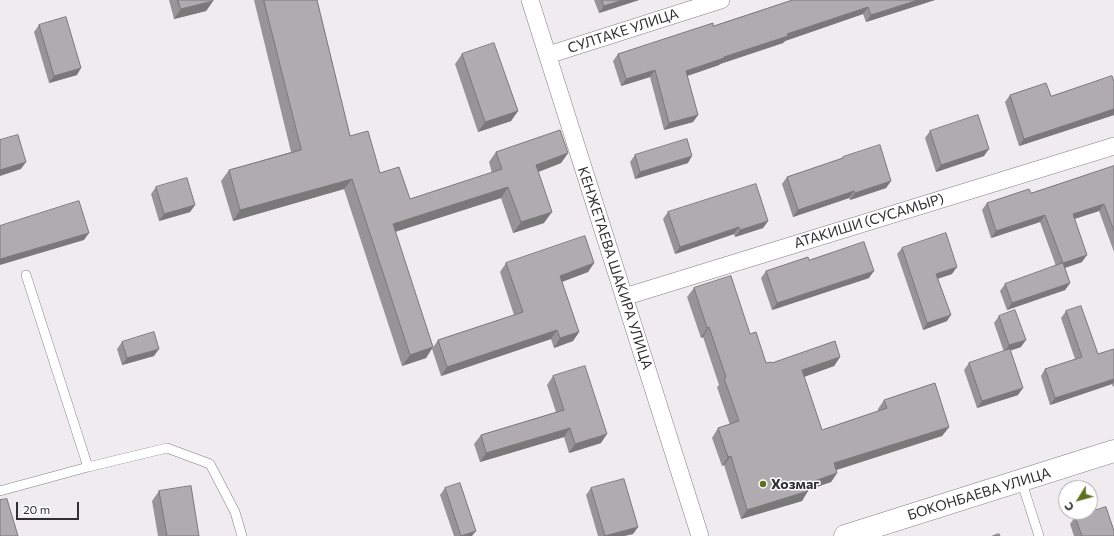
<!DOCTYPE html>
<html>
<head>
<meta charset="utf-8">
<style>
  body { margin:0 }
  #map { position:relative; width:1114px; height:536px; overflow:hidden; background:#f0ebef; font-family:Commissioner,sans-serif }
  canvas { display:block }
  .north { position:absolute; left:1058px; top:480px; width:40px; height:40px; box-sizing:border-box; background:#fff; border:1px solid #adacad; border-radius:50%; rotate:233deg; font-size:11px; font-weight:700; line-height:16px; text-align:center; color:#312f31 }
  .north::after { content:''; display:block; margin:auto; width:14px; height:18px; background:#5d701f; clip-path:polygon(50% 0,100% 100%,50% 72%,0 100%) }
  .scale { position:absolute; left:16px; top:502px; width:63px; height:18px; box-sizing:border-box; border:2px solid #312f31; border-top:0; padding-left:5px; font-size:12px; line-height:14px; white-space:nowrap; color:#312f31; -webkit-text-stroke:3px #fff; paint-order:stroke }
</style>
</head>
<body>
<div id="map">
<canvas width="1114" height="536"></canvas>
<div class="north">С</div>
<div class="scale">20 m</div>
</div>
<script>
const c = document.querySelector('canvas').getContext('2d');
c.lineJoin = 'round';
function trace(path, color, width, dash) {
  c.strokeStyle = color;
  c.lineWidth = width;
  c.lineCap = dash ? 'butt' : 'round';
  c.setLineDash(dash || []);
  c.stroke(path);
}
function fill(path, color) {
  c.fillStyle = color;
  c.fill(path, 'evenodd');
}
function write(font, color, halo, rows, align = 'center') {
  c.font = font + ' Commissioner,sans-serif';
  c.lineWidth = 3;
  c.setLineDash([]);
  c.textBaseline = 'middle';
  c.strokeStyle = halo;
  c.fillStyle = color;
  for (const [text, x, y, turn = 0] of rows) {
    c.save();
    c.translate(x, y);
    c.rotate((+turn || 0) * Math.PI / 180);
    c.textAlign = isNaN(turn) ? turn : align;
    if (halo) c.strokeText(text, 0, 0);
    c.fillText(text, 0, 0);
    c.restore();
  }
}
const service = new Path2D(`
  M26 275 88 467
  M1021 480 1039 536
  M0 491 88 467 167 448 210 464 235 512 242 536`);
const minor = new Path2D(`
  M530 0 700 536
  M548 55 721 0
  M624 297 1114 146`);
const tertiary = new Path2D(`
  M845 536 1114 451`);
trace(service, '#837e82', 10);
trace(minor, '#837e82', 18);
trace(tertiary, '#837e82', 23);
trace(service, '#fff', 9);
trace(minor, '#fff', 17);
trace(tertiary, '#fff', 22);
fill(new Path2D(`
  M169 0H213V1L206 11 174 19Z
  M254 0H317L350 136 380 173 410 199 492 173 489 162 496 152 568 153 561 163 538 172 544 223 513 233 501 198 395 232 433 347 426 358 402 366 344 189 233 221 221 181 229 170 291 152Z
  M594 0H639L599 13Z
  M792 0H935L866 22 863 14 785 41 783 43 720 64 719 65 687 76 698 115 693 122 664 130 650 77 621 86 613 61 618 54 713 26Z
  M39 25 77 75 49 83 34 32Z
  M462 54 518 111 511 121 478 132 455 64Z
  M1114 82V115L1019 146 1005 102 1010 95 1051 96Z
  M930 131 984 156 936 172 925 138Z
  M635 155 688 163 635 179 630 162Z
  M843 157 891 181 886 188 850 200 849 198 793 217 782 184 787 177 842 159Z
  M1114 166V252L1099 211 1074 219 1082 262 1065 268 1070 283 1065 290 1007 310 1000 291 1005 284 1056 266 1040 222 991 238 982 210 987 203 1031 193Z
  M156 187 195 205 190 212 159 221 151 194Z
  M668 212 768 221 763 228 735 237 734 234 675 254 663 219Z
  M902 248 952 274 937 279 947 321 923 330 897 254Z
  M809 260 869 278 772 310 761 278 766 271Z
  M506 263H594L588 272 562 282 579 332 573 341 554 348 551 339 441 376 432 349 438 340 514 315 500 272Z
  M694 288 750 334 766 363 840 357 834 366 804 377 822 430 878 411V409L884 400 949 427 942 436 836 470 837 473 831 482 808 490 802 501 741 519 724 465 722 466 712 438 718 428 730 425 717 387 719 385 703 337 701 338 687 297Z
  M1066 311 1098 354 1114 349V386L1113 387 1112 384 1050 405 1041 376 1045 369 1075 359 1061 318Z
  M999 316 1021 347 1010 350 1018 395 977 408 964 370 969 363 1004 352 994 323Z
  M122 342 154 356 122 365 117 349Z
  M553 376 601 443 569 453 564 437 480 462 474 444 481 435 556 412 547 385Z
  M445 488 472 536H454L440 495Z
  M591 488 638 527 633 534 624 536H598L586 495Z
  M159 491 199 536H158L152 501Z
  M1075 517 1114 536H1074L1070 524Z`), '#979396');
fill(new Path2D(`
  M623 0H639L599 13 604 6Z
  M918 0H935L866 22 871 15Z
  M213 1 206 11 174 19 181 9Z
  M868 7 863 14 785 41 783 43 720 64 719 65 681 78 686 71 787 34Z
  M81 68 77 75 49 83 54 76Z
  M655 70 650 77 621 86 626 79Z
  M1114 109V115L1019 146 1024 139Z
  M518 111 511 121 478 132 485 122Z
  M698 115 693 122 664 130 669 123Z
  M989 149 984 156 936 172 941 165Z
  M568 153 561 163 528 176 536 165Z
  M692 156 688 163 635 179 640 172Z
  M26 162 21 169 0 176V170Z
  M352 179 344 189 233 221 240 210Z
  M891 181 886 188 850 200 855 193Z
  M508 187 501 198 385 235 393 224Z
  M854 191 849 198 793 217 798 210Z
  M1104 204 1099 211 1068 221 1073 214Z
  M195 205 190 212 159 221 164 214Z
  M552 212 544 223 513 233 521 222Z
  M1045 215 1040 222 991 238 996 231Z
  M768 221 763 228 735 237 740 230Z
  M739 227 734 234 675 254 680 247Z
  M89 233 84 240 0 265V259Z
  M1087 255 1082 262 1058 270 1063 263Z
  M594 263 588 272 553 285 560 276Z
  M957 267 952 274 931 281 936 274Z
  M874 271 869 278 772 310 777 303Z
  M1070 283 1065 290 1007 310 1012 303Z
  M951 315 947 321 923 330 927 323Z
  M709 327 703 337 701 338 707 328Z
  M557 330 551 339 441 376 447 367Z
  M579 332 573 341 554 348 560 338Z
  M1026 340 1021 347 1004 353 1009 345Z
  M433 347 426 358 402 366 410 355Z
  M159 349 154 356 122 365 127 358Z
  M840 357 834 366 795 380 802 370Z
  M1114 379V382L1112 384 1050 405 1055 398Z
  M1023 388 1018 395 977 408 982 401Z
  M949 427 942 436 827 473 834 463Z
  M570 428 564 437 480 462 486 453Z
  M607 434 601 443 569 453 575 444Z
  M731 456 724 465 722 466 728 457Z
  M837 473 831 482 799 493 806 484Z
  M808 491 802 501 741 519 747 510Z
  M638 527 633 534 624 536H605Z
  M476 531 472 536H461Z`), '#7b787a');
const building = new Path2D(`
  M178 0H213V1L181 9Z
  M264 0H317L350 136 368 131 380 173 399 167 410 199 502 169 496 152 560 130 568 153 536 165 552 212 521 222 508 187 393 224 433 347 410 355 352 179 240 210 229 170 301 150Z
  M602 0H623L604 6Z
  M793 0H918L871 15 868 7 787 34 788 36 724 57V58L686 71 698 115 669 123 655 70 626 79 618 54 713 23V26Z
  M66 17 81 68 54 76 39 25Z
  M494 43 518 111 485 122 462 54Z
  M1112 76 1114 82V109L1024 139 1010 95 1046 83 1051 96Z
  M978 115 989 149 941 165 930 131Z
  M18 135 26 162 0 170V140Z
  M687 139 692 156 640 172 635 155Z
  M880 145 891 181 855 193 854 191 798 210 787 177 843 158V157Z
  M1114 166V231L1104 204 1073 214 1087 255 1063 263 1045 215 996 231 987 203 1029 189 1031 193Z
  M187 178 195 205 164 214 156 187Z
  M756 184 768 221 740 230 739 227 680 247 668 212Z
  M79 201 89 233 0 259V226Z
  M946 233 957 267 936 274 951 315 927 323 902 248Z
  M585 236 594 263 560 276 579 332 560 338 557 330 447 367 438 340 523 312 506 263Z
  M864 242 874 271 777 303 766 271 808 257 809 260Z
  M1063 263 1070 283 1012 303 1005 284Z
  M731 276 750 334 756 332 766 363 771 362 772 363 835 341 840 357 802 370 822 430 887 408 884 400 935 383 949 427 834 463 837 473 806 484 808 491 747 510 731 456 728 457 718 428 739 421 724 378 726 377 709 327 707 328 694 288Z
  M1081 306 1098 354 1114 349V379L1055 398 1045 369 1082 357 1066 311Z
  M1015 310 1026 340 1009 345 999 316Z
  M154 332 159 349 127 358 122 342Z
  M1010 349 1023 388 982 401 969 363Z
  M585 366 607 434 575 444 570 428 486 453 481 435 564 410 553 376Z
  M624 479 638 527 605 536 591 488Z
  M460 483 476 531 461 536 445 488Z
  M191 486 199 536H167L159 491Z
  M7 499 18 536H0V500Z
  M1106 507 1114 531V536H1082L1075 517Z
  M999 534 1000 536H993Z`);
fill(building, '#b0abaf');
trace(building, '#7b787a', 1);
for (const [x, y, r, color] of [
  [763,484,4,"#5d701f"]
]) {
  const dot = new Path2D();
  dot.arc(x, y, r, 0, 2 * Math.PI);
  c.fillStyle = color;
  c.fill(dot);
  trace(dot, '#fff', 1.5);
}
write('14px', '#312f31', '#fff', [
  ["СУЛТАКЕ УЛИЦА",623,31,-18],
  ["АТАКИШИ (СУСАМЫР)",869,221,-17],
  ["КЕНЖЕТАЕВА ШАКИРА УЛИЦА",615,268,72],
  ["БОКОНБАЕВА УЛИЦА",979,494,-17]
]);
write('bold 14px', '#312f31', '#fff', [
  ["Хозмаг",771,484]
], 'left');
</script>
</body>
</html>
